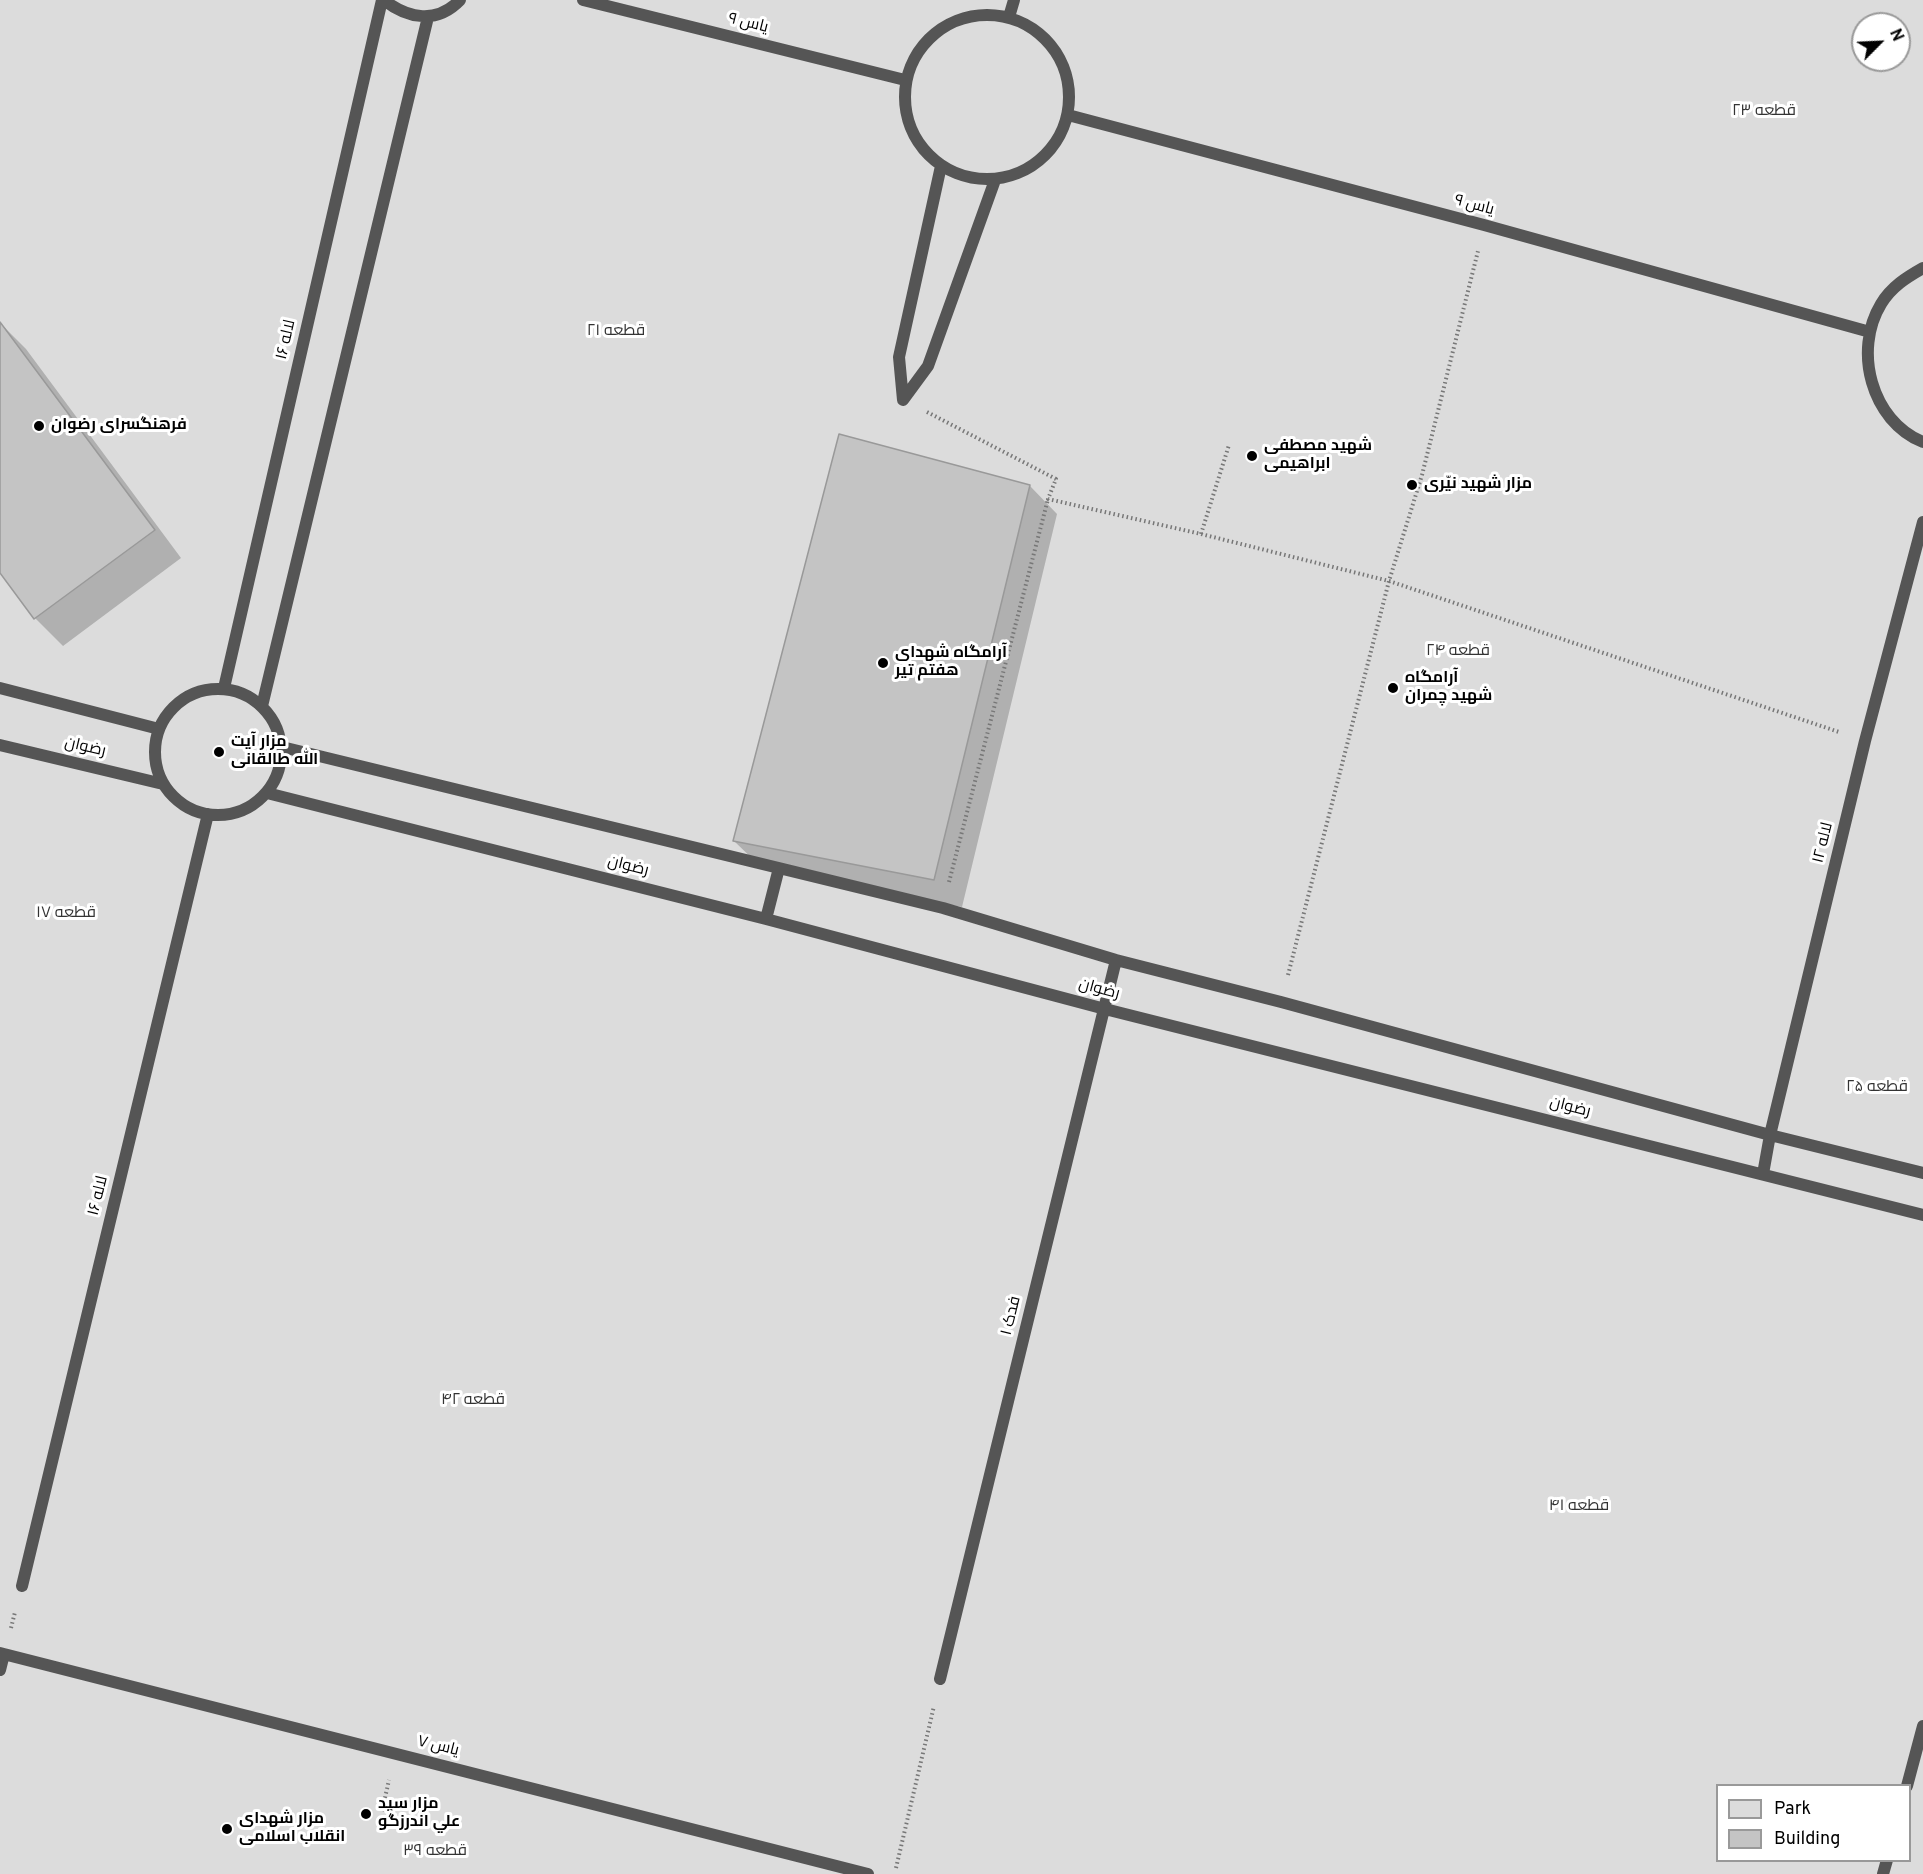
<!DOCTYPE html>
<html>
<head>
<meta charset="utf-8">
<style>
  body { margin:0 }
  #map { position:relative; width:1923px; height:1874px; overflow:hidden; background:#fff; font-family:Overpass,sans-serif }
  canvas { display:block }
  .legend { position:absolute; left:1716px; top:1784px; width:195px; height:78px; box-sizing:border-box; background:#fff; border:2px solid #999; margin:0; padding:8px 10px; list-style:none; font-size:18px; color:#000 }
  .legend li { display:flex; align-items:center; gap:12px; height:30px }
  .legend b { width:30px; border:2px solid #999 }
  .north { position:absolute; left:1851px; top:12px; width:60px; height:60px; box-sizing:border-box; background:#fff; border:2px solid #999; border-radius:50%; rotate:66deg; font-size:16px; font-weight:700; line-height:24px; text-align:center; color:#000 }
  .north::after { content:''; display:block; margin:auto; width:21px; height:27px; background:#000; clip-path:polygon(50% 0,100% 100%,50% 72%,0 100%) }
</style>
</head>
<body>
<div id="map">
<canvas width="1923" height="1874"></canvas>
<ul class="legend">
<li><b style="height:16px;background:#dcdcdc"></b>Park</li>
<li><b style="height:16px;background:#c4c4c4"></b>Building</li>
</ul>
<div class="north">N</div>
</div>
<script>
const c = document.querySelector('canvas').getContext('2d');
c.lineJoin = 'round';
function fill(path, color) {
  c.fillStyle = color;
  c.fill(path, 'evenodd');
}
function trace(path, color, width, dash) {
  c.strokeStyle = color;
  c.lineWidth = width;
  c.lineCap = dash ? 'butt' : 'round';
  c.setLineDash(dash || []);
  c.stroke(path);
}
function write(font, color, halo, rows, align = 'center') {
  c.font = font + ' Overpass,Cairo,sans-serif';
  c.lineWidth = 6;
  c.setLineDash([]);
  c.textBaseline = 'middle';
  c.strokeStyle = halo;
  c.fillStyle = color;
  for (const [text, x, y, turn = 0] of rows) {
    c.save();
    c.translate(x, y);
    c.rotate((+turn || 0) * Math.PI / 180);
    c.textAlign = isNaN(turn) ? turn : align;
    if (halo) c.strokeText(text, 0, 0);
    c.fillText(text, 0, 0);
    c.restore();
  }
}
fill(new Path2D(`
  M0 0H1923V1874H0ZM1863 24H1899V60H1863ZM1718 1786H1910V1860H1718Z`), '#dcdcdc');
fill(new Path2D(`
  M0 323 26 349 181 558 63 646 35 618 0 571Z
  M1030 486 1057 514 962 907 762 868 734 841Z`), '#0003');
const building = new Path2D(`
  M0 322 155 530 34 619 0 573Z
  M839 434 1030 485 934 880 733 841Z`);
fill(building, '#c4c4c4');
trace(building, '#999', 1.5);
trace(new Path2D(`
  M927 412 1056 479 1048 499 1201 534 1389 581 1839 732
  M1201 534 1229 445
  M949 882 1048 499
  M1288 975 1389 581 1422 475 1478 251
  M11 1628 15 1612
  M382 1811 389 1780
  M896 1868 934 1706`), '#777', 4, [1.5, 3]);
trace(new Path2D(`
  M384 0C408 19 437 24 460 0
  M583 0 905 80
  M905 97a82 82 0 1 1 164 0a82 82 0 1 1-164 0Z
  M1009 17 1014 0
  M1068 115 1484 225 1870 332
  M941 166 899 357 903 400 928 366 995 180
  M1923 268C1907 277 1891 287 1881 304 1853 350 1871 421 1923 442
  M0 688 159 729
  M224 688 382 0
  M155 752a63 63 0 1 1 126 0a63 63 0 1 1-126 0Z
  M262 706 428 17
  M0 745 163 784
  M282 747 943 908 1116 960 1281 1002 1770 1135 1923 1173
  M267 793 766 919 1105 1009 1923 1215
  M766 919 779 868
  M1763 1174 1770 1135 1865 741 1923 522
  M22 1586 208 814
  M0 1653 868 1874
  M0 1670 4 1654
  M940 1679 1116 960
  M1907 1786 1923 1726
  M1883 1874 1887 1860`), '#555', 12);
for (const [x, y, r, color] of [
  [39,426,6,"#000"],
  [1252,456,6,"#000"],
  [1412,485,6,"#000"],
  [883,663,6,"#000"],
  [1393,688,6,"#000"],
  [219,752,6,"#000"],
  [366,1814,6,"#000"],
  [227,1829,6,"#000"]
]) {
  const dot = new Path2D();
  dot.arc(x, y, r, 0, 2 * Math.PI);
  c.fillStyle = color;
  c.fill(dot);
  trace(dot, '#fff', 2);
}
write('16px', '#000', '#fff', [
  ["یاس ۹",748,24,14],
  ["یاس ۹",1474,206,15],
  ["لاله ۱۶",287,340,-77],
  ["رضوان",85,748,13],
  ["لاله ۱۲",1824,843,-76],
  ["رضوان",628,867,14],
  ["رضوان",1099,990,15],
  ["رضوان",1570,1108,14],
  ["لاله ۱۶",99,1196,-76],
  ["فدک ۱",1012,1316,-76],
  ["یاس ۷",438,1747,14]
]);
write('16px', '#333', '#fff', [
  ["قطعه ۲۳",1764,112],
  ["قطعه ۲۱",616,332],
  ["قطعه ۲۴",1458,652],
  ["قطعه ۱۷",66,914],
  ["قطعه ۲۵",1877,1088],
  ["قطعه ۴۲",473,1401],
  ["قطعه ۴۱",1579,1507],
  ["قطعه ۳۹",435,1852]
]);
write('bold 16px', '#000', '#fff', [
  ["فرهنگسرای رضوان",51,426],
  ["شهید مصطفی",1264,447],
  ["ابراهیمی",1264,465],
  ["مزار شهید نیّری",1424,485],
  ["آرامگاه شهدای",895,654],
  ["هفتم تیر",895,672],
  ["آرامگاه",1405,679],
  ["شهید چمران",1405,697],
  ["مزار آیت",231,743],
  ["الله طالقانی",231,761],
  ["مزار سيد",378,1805],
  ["علي اندرزگو",378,1823],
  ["مزار شهدای",239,1820],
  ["انقلاب اسلامی",239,1838]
], 'left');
</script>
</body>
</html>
